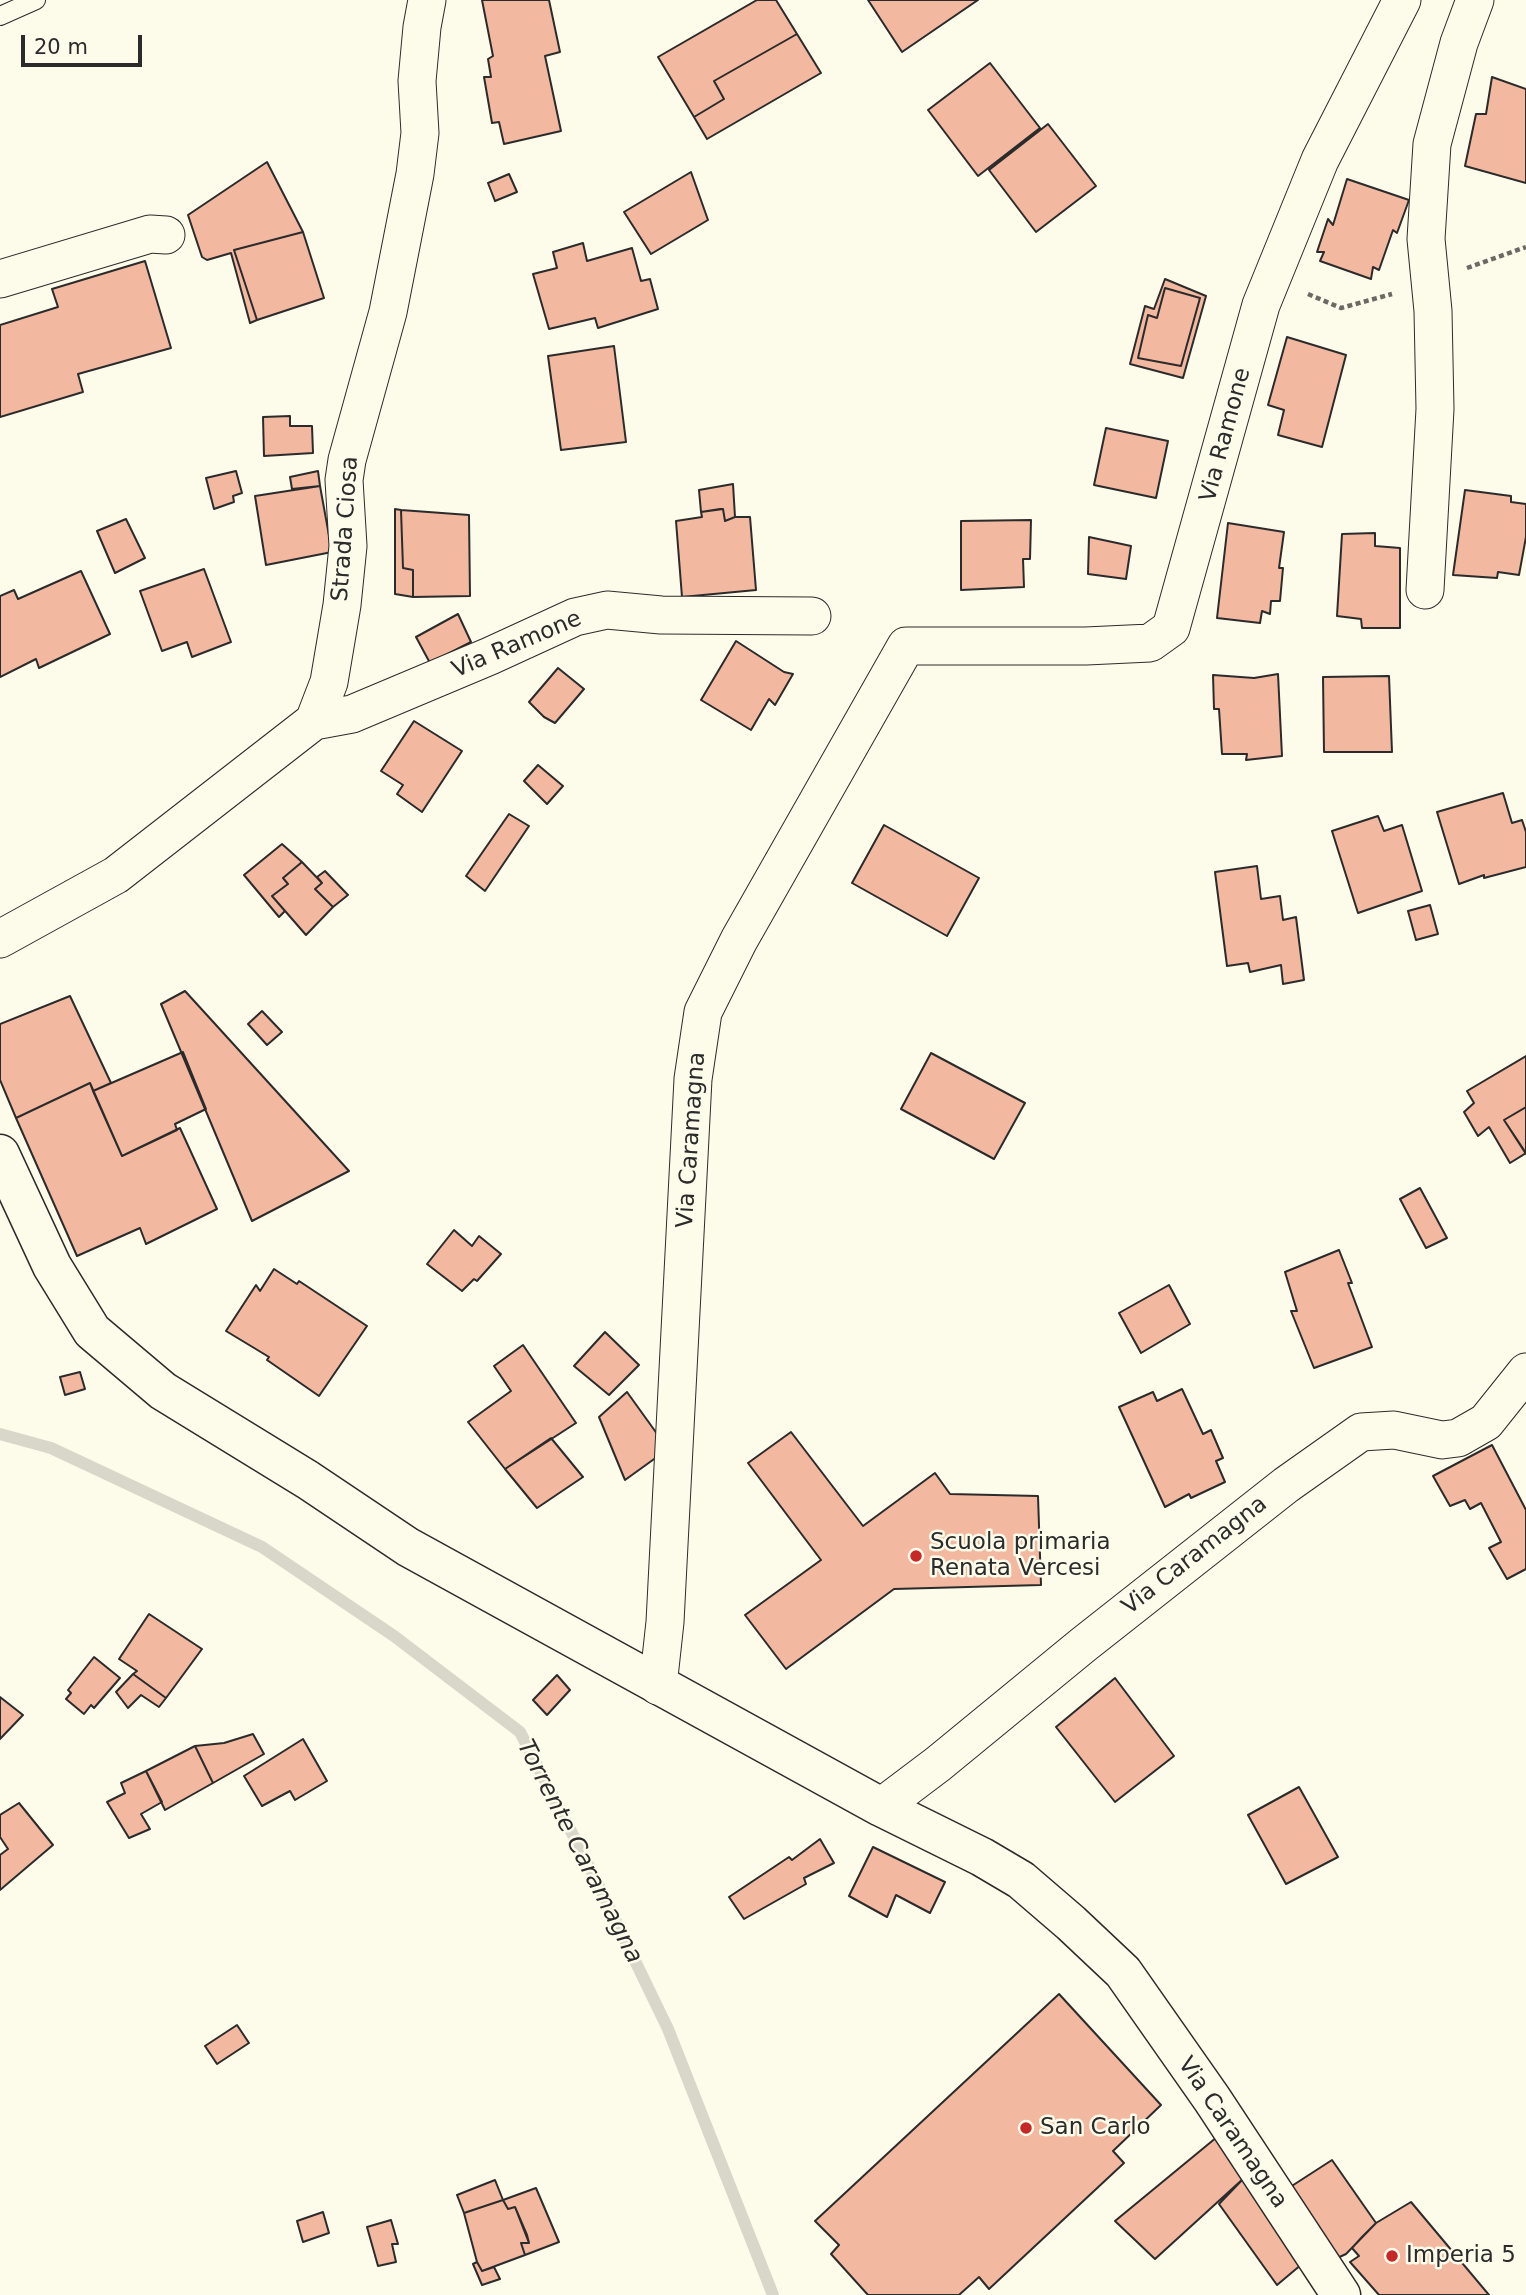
<!DOCTYPE html>
<html>
<head>
<meta charset="utf-8">
<style>
  body { margin:0 }
  #map { position:relative; width:1526px; height:2295px; overflow:hidden; background:#fdfbea; font-family:"DejaVu Sans",sans-serif }
  canvas { display:block }
  .scale { position:absolute; left:21px; top:35px; width:121px; height:32px; box-sizing:border-box; border:4px solid #2b2b2b; border-top:0; padding-left:9px; font-size:21px; line-height:24px; white-space:nowrap; color:#2b2b2b; -webkit-text-stroke:5px #fdfbea; paint-order:stroke }
</style>
</head>
<body>
<div id="map">
<canvas width="1526" height="2295"></canvas>
<div class="scale">20 m</div>
</div>
<script>
const c = document.querySelector('canvas').getContext('2d');
c.lineJoin = 'round';
function trace(path, color, width, dash) {
  c.strokeStyle = color;
  c.lineWidth = width;
  c.lineCap = dash ? 'butt' : 'round';
  c.setLineDash(dash || []);
  c.stroke(path);
}
function fill(path, color) {
  c.fillStyle = color;
  c.fill(path, 'evenodd');
}
function write(font, color, halo, rows, align = 'center') {
  c.font = font + ' "DejaVu Sans",sans-serif';
  c.lineWidth = 5;
  c.setLineDash([]);
  c.textBaseline = 'middle';
  c.strokeStyle = halo;
  c.fillStyle = color;
  for (const [text, x, y, turn = 0] of rows) {
    c.save();
    c.translate(x, y);
    c.rotate((+turn || 0) * Math.PI / 180);
    c.textAlign = isNaN(turn) ? turn : align;
    if (halo) c.strokeText(text, 0, 0);
    c.fillText(text, 0, 0);
    c.restore();
  }
}
trace(new Path2D(`
  M0 1434 51 1448 262 1547 394 1636 520 1732 594 1876 668 2029 773 2295`), '#d8d7c9', 12);
const building = new Path2D(`
  M482 0H549L560 52 545 56 561 131 504 144 499 122 492 123 484 77H491L488 59 493 56Z
  M757 0H776L797 34 714 81 724 99 694 117 658 57Z
  M868 0H978L902 52Z
  M797 34 821 73 707 139 694 117 724 99 714 81Z
  M990 63 1040 128 978 176 928 110Z
  M1492 77 1526 89V183L1465 166 1476 114H1486Z
  M1048 124 1096 186 1036 232 989 170Z
  M267 162 303 232 234 250 257 320 250 323 231 253 207 260 202 257 188 215Z
  M691 172 708 220 651 254 624 212Z
  M509 174 517 192 495 201 488 183Z
  M1347 179 1409 200 1397 233 1393 230 1379 270 1373 267 1371 279 1320 261 1324 252H1317L1328 219 1333 225Z
  M303 232 324 298 257 320 234 250Z
  M583 243 587 261 632 248 641 281 650 279 658 309 598 328 595 318 549 329 533 274 557 268 553 252Z
  M145 261 171 348 78 374 83 392 0 417V325L58 307 52 289Z
  M1165 279 1206 296 1183 378 1130 364 1145 306 1154 309ZM1165 288 1200 298 1181 366 1138 358 1148 315 1157 318Z
  M1165 288 1200 298 1181 366 1138 358 1148 315 1157 318Z
  M1287 337 1346 355 1322 447 1278 435 1284 410 1268 405Z
  M614 346 626 442 561 450 548 356Z
  M290 416V426H312L313 453 264 456 263 417Z
  M1106 428 1168 441 1156 498 1094 485Z
  M236 471 242 493 233 496 234 502 214 509 206 478Z
  M318 471 320 486 292 489 290 477Z
  M733 484 735 517 725 521 723 509 701 512 699 490Z
  M320 486 332 552 266 565 255 496Z
  M1465 490 1511 496V502L1526 504V537L1519 575 1498 572 1497 578 1453 575Z
  M395 509 401 510 403 568 413 570V597L395 594Z
  M720 509H723L725 521 735 517H750L756 590 682 597 676 521 702 517 701 512Z
  M401 510 469 515 470 596 413 597V570L403 568Z
  M126 519 145 558 115 573 97 531Z
  M1031 520 1030 559H1023L1024 587 961 590V521Z
  M1228 523 1284 532 1279 568H1283L1280 601H1271L1270 614 1262 611 1260 623 1217 618Z
  M1375 533V546L1400 548V628H1362L1361 619 1337 616 1342 534Z
  M1089 537 1131 546 1126 579 1088 574Z
  M204 569 231 642 192 657 187 642 162 651 140 591Z
  M81 571 110 634 39 668 36 659 0 677V596L14 590 18 599Z
  M458 614 471 642 430 663 416 637Z
  M736 641 784 672 793 674 775 705 769 699 751 730 701 700Z
  M558 668 584 689 555 723 544 717 529 702Z
  M1278 674 1282 756 1246 760 1247 754H1222L1219 709H1214L1213 675 1254 678Z
  M1389 676 1392 752H1324L1323 677Z
  M414 721 462 751 422 812 397 794 403 785 381 771Z
  M538 765 563 786 547 804 524 781Z
  M1503 793 1512 823 1522 820 1526 832V867L1484 878V875L1459 884 1437 812Z
  M509 814 529 826 485 891 466 876Z
  M1378 816 1384 831 1402 825 1422 891 1358 913 1332 831Z
  M884 825 979 878 947 936 852 883Z
  M282 844 302 862 283 878 288 884 272 896 285 911 279 917 244 875Z
  M302 862 322 883 315 889 333 907 306 935 272 896 288 884 283 878Z
  M1257 866 1261 899 1280 896 1283 920 1296 917 1304 980 1283 984 1281 965 1250 972 1248 963 1227 966 1215 872Z
  M325 871 348 895 333 907 315 889 322 883 317 877Z
  M1430 905 1438 934 1416 940 1408 911Z
  M185 991 349 1171 252 1221 161 1004Z
  M70 996 111 1083 93 1091 90 1083 16 1118 0 1080V1024Z
  M262 1011 282 1032 267 1045 248 1024Z
  M183 1052 206 1109 175 1124 177 1130 122 1156 93 1091Z
  M931 1053 1025 1103 994 1159 901 1109Z
  M1526 1056V1107L1504 1120 1526 1153 1510 1163 1489 1127 1478 1136 1464 1112 1474 1103 1467 1091Z
  M90 1083 122 1156 180 1128 217 1209 146 1244 140 1228 77 1256 16 1118Z
  M1526 1107V1154L1504 1120Z
  M1420 1188 1447 1238 1426 1248 1400 1199Z
  M454 1230 472 1246 479 1236 501 1254 477 1281 474 1279 462 1291 427 1264Z
  M1339 1250 1352 1283H1348L1372 1347 1314 1368 1291 1311H1297L1285 1272Z
  M274 1269 297 1284 299 1281 367 1326 319 1396 267 1360 269 1357 226 1331 256 1285 260 1291Z
  M1169 1285 1190 1324 1141 1353 1119 1313Z
  M605 1332 639 1365 609 1395 574 1366Z
  M523 1345 576 1423 505 1469 468 1422 511 1391 494 1366Z
  M80 1372 85 1389 65 1395 60 1377Z
  M1182 1389 1203 1434 1211 1430 1223 1458 1216 1461 1225 1482 1191 1498 1189 1494 1165 1507 1119 1407 1153 1392 1157 1401Z
  M627 1392 668 1449 625 1480 599 1417Z
  M791 1432 863 1526 935 1473 950 1494 1038 1496 1041 1585 894 1589 786 1669 745 1615 821 1560 748 1463Z
  M551 1438 583 1477 537 1508 505 1469Z
  M1492 1445 1526 1510V1569L1507 1579 1489 1548 1501 1542 1481 1503 1470 1509 1465 1500 1450 1506 1433 1476Z
  M149 1614 202 1649 166 1698 133 1674 137 1671 119 1659Z
  M94 1657 120 1678 94 1708 91 1705 84 1714 66 1699 71 1693 68 1690Z
  M133 1674 166 1698 159 1707 141 1695 128 1708 116 1692Z
  M557 1675 570 1690 547 1715 533 1700Z
  M1115 1678 1174 1756 1115 1802 1056 1727Z
  M0 1697 23 1715 0 1739Z
  M253 1734 264 1754 213 1783 195 1746 224 1743Z
  M303 1739 327 1781 295 1800 290 1791 262 1806 244 1776Z
  M195 1746 213 1783 165 1810 146 1771Z
  M146 1771 162 1802 141 1814 150 1829 129 1838 107 1802 125 1793 121 1783Z
  M1299 1787 1338 1857 1286 1884 1248 1815Z
  M19 1803 53 1845 0 1890V1855L8 1849 0 1837V1815Z
  M820 1839 834 1863 804 1878 806 1884 744 1919 729 1897 789 1857 792 1860Z
  M873 1847 945 1882 930 1913 896 1895 887 1917 849 1896Z
  M1059 1994 1161 2105 1113 2151 1124 2163 989 2289 979 2277 959 2295H868L831 2254 839 2245 815 2221Z
  M237 2025 249 2043 217 2064 205 2046Z
  M1217 2137 1244 2178 1155 2259 1115 2221Z
  M1332 2160 1376 2223 1346 2254 1333 2260 1284 2191Z
  M1244 2178 1302 2264 1277 2285 1219 2204Z
  M495 2180 503 2200 464 2213 457 2195Z
  M536 2188 559 2242 525 2255 521 2243H529L527 2235 515 2207 508 2209 503 2200Z
  M503 2200 508 2209 515 2207 529 2243H521L525 2255 482 2271 477 2262 464 2213Z
  M1411 2202 1489 2295H1379L1350 2262 1359 2256 1352 2248 1362 2237 1376 2223Z
  M323 2212 329 2233 303 2242 297 2221Z
  M391 2220 398 2244H392L396 2262 378 2266 367 2227Z
  M477 2262 482 2271 494 2267 500 2279 482 2285 473 2264Z`);
fill(building, '#f2b8a0');
trace(building, '#2b2b2b', 2);
const service = new Path2D(`
  M0 16 36 0`);
const minor = new Path2D(`
  M0 279 150 234 166 235
  M1425 590 1435 409 1433 311 1426 239 1432 144 1459 43 1475 0
  M314 721 352 714 490 656 575 617 607 610 661 615 812 616
  M0 939 116 875 314 721 329 682 342 605 348 546 344 480 347 460 388 312 415 174 420 133 417 81 422 27 427 0
  M658 1686 665 1622 693 1079 703 1012 739 940 906 646H1086L1150 643 1171 628 1261 305 1320 160 1402 0
  M881 1807 938 1764 1083 1645 1286 1485 1361 1432 1394 1430 1442 1440 1458 1438 1486 1422 1526 1372`);
const tertiary = new Path2D(`
  M0 1154 52 1266 92 1331 163 1391 308 1480 408 1547 881 1807 982 1857 1021 1880 1071 1923 1123 1972 1212 2099 1341 2295`);
trace(service, '#2b2b2b', 20);
trace(minor, '#2b2b2b', 39);
trace(tertiary, '#2b2b2b', 41);
trace(new Path2D(`
  M1467 268 1526 247
  M1308 294 1341 308 1392 294`), '#6a6964', 4.5, [5, 3.5]);
trace(service, '#fdfbea', 18);
trace(minor, '#fdfbea', 37);
trace(tertiary, '#fdfbea', 38);
for (const [x, y, r, color] of [
  [916,1556,7,"#c62828"],
  [1026,2128,7,"#c62828"],
  [1392,2256,7,"#c62828"]
]) {
  const dot = new Path2D();
  dot.arc(x, y, r, 0, 2 * Math.PI);
  c.fillStyle = color;
  c.fill(dot);
  trace(dot, '#fdfbea', 2.5);
}
write('23px', '#2b2b2b', '#fdfbea', [
  ["Via Ramone",1226,435,-75],
  ["Strada Ciosa",346,529,-86],
  ["Via Ramone",517,645,-23],
  ["Via Caramagna",692,1140,-86],
  ["Via Caramagna",1195,1556,-38],
  ["Via Caramagna",1232,2133,56]
]);
write('23px', '#2b2b2b', '#fdfbea', [
  ["Scuola primaria",930,1543],
  ["Renata Vercesi",930,1569],
  ["San Carlo",1040,2128],
  ["Imperia 5",1406,2256]
], 'left');
write('italic 24px', '#2b2b2b', '#fdfbea', [
  ["Torrente Caramagna",579,1852,63]
]);
</script>
</body>
</html>
